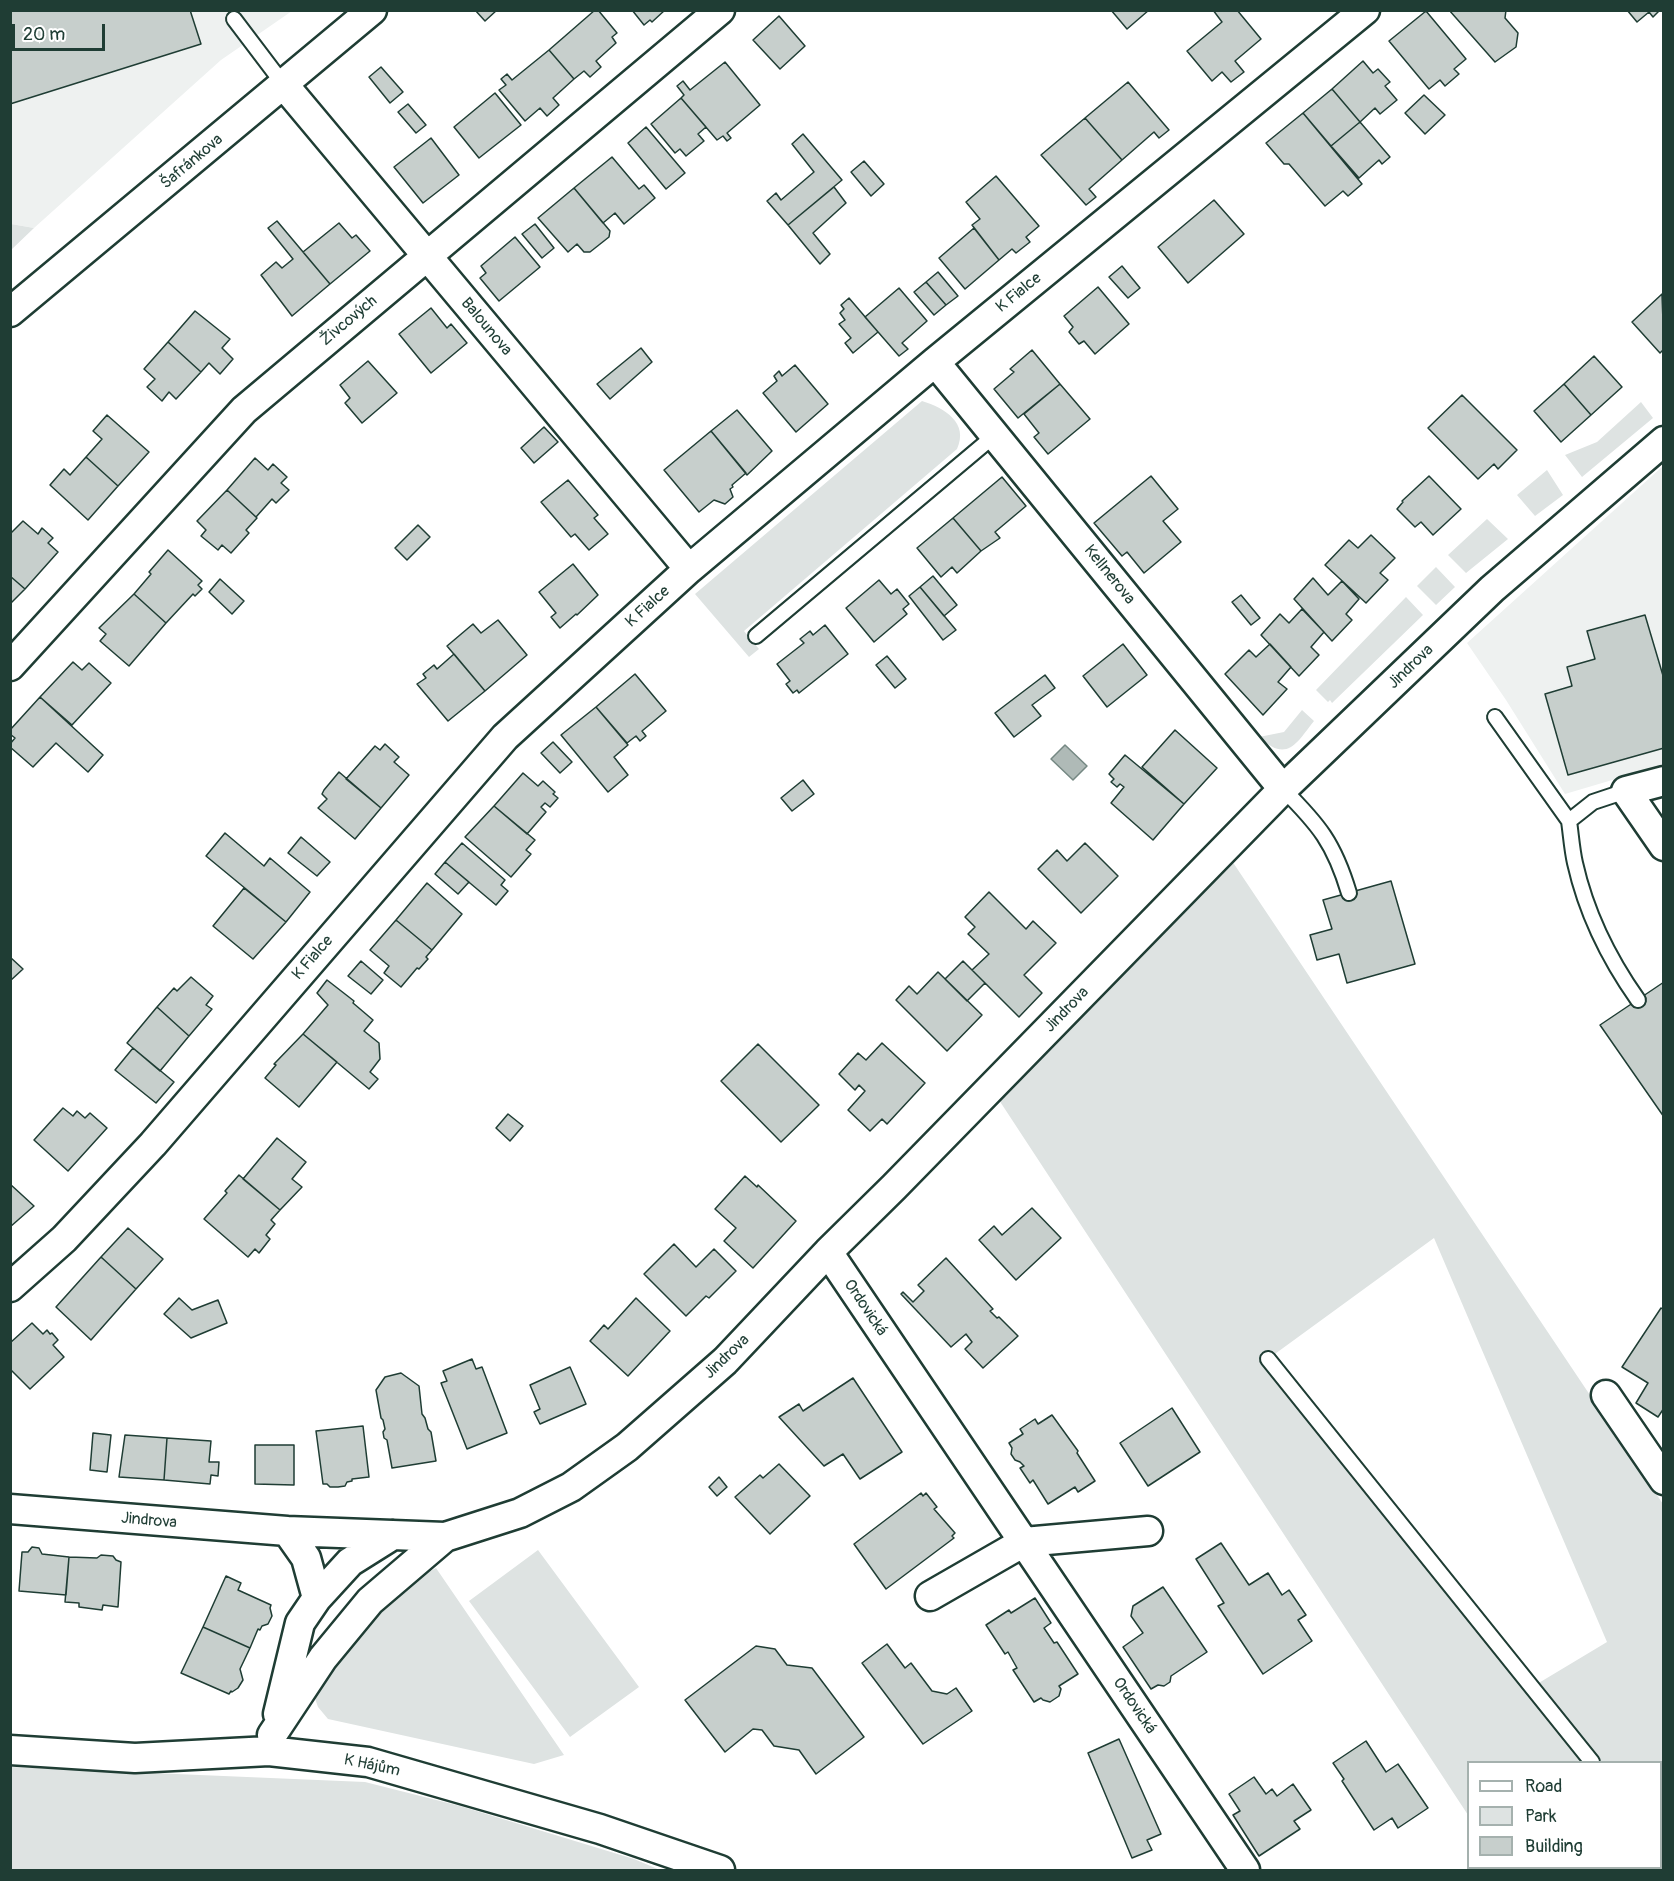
<!DOCTYPE html>
<html>
<head>
<meta charset="utf-8">
<style>
  body { margin:0 }
  #map { position:relative; width:1674px; height:1881px; overflow:hidden; background:#fff; font-family:Pangolin,sans-serif }
  canvas { display:block }
  .frame { position:absolute; inset:0; border:12px solid #1f3d34; pointer-events:none }
  .legend { position:absolute; left:1467px; top:1761px; width:195px; height:108px; box-sizing:border-box; background:#fff; border:2px solid #a5b1ae; margin:0; padding:8px 10px; list-style:none; font-size:18px; color:#1f3d34 }
  .legend li { display:flex; align-items:center; gap:12px; height:30px }
  .legend b { width:30px; border:2px solid #a5b1ae }
  .scale { position:absolute; left:12px; top:24px; width:93px; height:27px; box-sizing:border-box; border:3px solid #1f3d34; border-top:0; padding-left:8px; font-size:18px; line-height:21px; white-space:nowrap; color:#1f3d34; -webkit-text-stroke:4px #fff; paint-order:stroke }
</style>
</head>
<body>
<div id="map">
<canvas width="1674" height="1881"></canvas>
<div class="frame"></div>
<ul class="legend">
<li><b style="height:8px;background:#fff"></b>Road</li>
<li><b style="height:16px;background:#dee3e2"></b>Park</li>
<li><b style="height:16px;background:#c7cfcc"></b>Building</li>
</ul>
<div class="scale">20 m</div>
</div>
<script>
const c = document.querySelector('canvas').getContext('2d');
c.lineJoin = 'round';
function fill(path, color) {
  c.fillStyle = color;
  c.fill(path, 'evenodd');
}
function trace(path, color, width, dash) {
  c.strokeStyle = color;
  c.lineWidth = width;
  c.lineCap = dash ? 'butt' : 'round';
  c.setLineDash(dash || []);
  c.stroke(path);
}
function write(font, color, halo, rows, align = 'center') {
  c.font = font + ' Pangolin,sans-serif';
  c.lineWidth = 5;
  c.setLineDash([]);
  c.textBaseline = 'middle';
  c.strokeStyle = halo;
  c.fillStyle = color;
  for (const [text, x, y, turn = 0] of rows) {
    c.save();
    c.translate(x, y);
    c.rotate((+turn || 0) * Math.PI / 180);
    c.textAlign = isNaN(turn) ? turn : align;
    if (halo) c.strokeText(text, 0, 0);
    c.fillText(text, 0, 0);
    c.restore();
  }
}
fill(new Path2D(`
  M11 11H292L221 60 34 228 11 224Z
  M1663 466V765L1565 794 1506 700 1467 643Z`), '#eef1f0');
fill(new Path2D(`
  M11 224 34 228 11 250 10 224Z
  M922 401C945 408 969 423 957 449L744 631 759 649 749 657 695 594Z
  M1641 402 1653 418 1582 477 1565 455 1597 442Z
  M1547 470 1563 495 1535 516 1517 495Z
  M1487 519 1508 539 1466 573 1448 555Z
  M1436 567 1455 587 1436 605 1417 586Z
  M1406 597 1423 615 1332 703 1330 700 1328 702 1316 690Z
  M1302 710 1314 721C1296 744 1287 763 1259 737L1284 732Z
  M1232 861 1663 1504V1829L1661 1830 1660 1762H1468V1815L999 1100ZM1434 1238 1607 1642 1532 1687 1268 1359Z
  M538 1550 639 1687 570 1737 469 1601Z
  M436 1568 564 1755 534 1764 328 1719 318 1707 312 1690 385 1597Z
  M11 1767 365 1782 460 1806 634 1859 660 1870H11Z`), '#dee3e2');
const water = new Path2D(`
  M1065 745 1087 766 1073 780 1051 759Z`);
fill(water, '#afbab7');
trace(water, '#758883', 1.5);
const building = new Path2D(`
  M10 10H190L201 44 10 104Z
  M475 10H497L485 21Z
  M595 10H598L617 33 612 37 616 43 596 61 601 67 590 77 584 71 574 79 549 50Z
  M632 10H665L652 22 650 20 644 25Z
  M1111 10H1149L1127 29Z
  M1213 10H1237L1261 39 1235 61 1244 72 1231 82 1222 72 1212 81 1187 51 1222 22Z
  M1449 10H1506L1505 18 1518 33 1516 47 1495 62Z
  M1627 10H1660L1653 17 1649 12 1637 22Z
  M1426 11 1466 59 1454 69 1459 74 1445 86 1440 80 1429 89 1389 41Z
  M779 16 805 46 780 69 753 40Z
  M549 50 574 79 553 98 559 105 547 116 540 108 525 121 499 90 506 85 501 79 507 74 512 80Z
  M1363 61 1373 73 1378 69 1390 82 1385 86 1397 100 1380 114 1375 108 1360 122 1332 89Z
  M725 62 760 105 727 133 731 138 727 141 723 136 717 140 681 98 684 95 677 86 683 81 690 90Z
  M381 67 403 92 390 103 369 77Z
  M1128 82 1169 130 1159 138 1154 132 1122 160 1085 118Z
  M1332 89 1360 122 1331 146 1303 113Z
  M495 93 521 125 479 158 454 127Z
  M1424 95 1445 115 1425 134 1405 113Z
  M681 98 706 127 698 134 704 141 686 156 680 149 675 153 651 124Z
  M408 104 426 125 416 133 398 112Z
  M1303 113 1362 184 1348 196 1343 191 1325 206 1289 164H1284L1266 143Z
  M1085 118 1122 160 1089 189 1096 197 1086 205 1041 155Z
  M1360 122 1390 157 1382 164 1379 160 1359 178 1331 146Z
  M646 127 685 173 666 189 628 143Z
  M803 134 842 180 788 225 767 201 776 193 781 200 814 172 792 144Z
  M431 138 459 175 423 203 394 167Z
  M612 157 639 189 644 185 655 198 624 224 615 213 603 223 574 188Z
  M864 161 884 184 871 196 851 172Z
  M996 176 1039 226 1026 237 1030 242 1016 253 1012 249 999 260 972 225 980 219 966 202Z
  M834 187 846 203 813 233 830 254 820 264 788 225Z
  M574 188 610 231 609 237 590 252H584L577 244 568 252 538 218Z
  M1214 200 1244 234 1188 283 1158 247Z
  M277 221 330 284 292 316 261 275 276 262 282 268 293 259 268 228Z
  M339 223 352 238 356 235 370 251 330 284 303 252Z
  M535 224 554 248 542 258 522 234Z
  M974 228 999 260 965 289 939 258Z
  M515 237 540 267 499 301 480 278 486 273 481 266Z
  M1122 266 1140 288 1128 298 1109 277Z
  M938 272 958 296 946 305 926 282Z
  M926 282 946 305 934 315 914 292Z
  M1098 287 1129 324 1095 354 1084 341 1079 344 1069 332 1073 327 1064 316Z
  M899 288 927 321 902 343 908 349 899 356 865 317Z
  M1662 294 1664 349 1660 353 1632 322Z
  M849 298 878 332 853 353 845 343 851 338 839 324 845 320 840 313 844 309 841 305Z
  M431 308 447 328 451 324 467 343 431 373 399 334Z
  M195 311 230 339 222 348 233 359 220 374 209 363 201 372 168 342Z
  M168 342 201 372 176 399 169 392 162 401 147 387 155 379 144 369Z
  M641 348 652 362 610 399 597 384Z
  M1032 350 1060 384 1018 418 994 389 1014 372 1010 369Z
  M1594 356 1622 387 1591 415 1564 384Z
  M368 361 397 393 362 423 345 403 350 398 340 385Z
  M795 365 828 404 796 432 763 393 777 381 774 376 779 371 782 376Z
  M1060 384 1090 419 1048 454 1034 437 1039 433 1024 414Z
  M1564 384 1591 415 1561 442 1534 411Z
  M1462 395 1517 450 1498 469 1494 464 1478 479 1428 428Z
  M737 410 772 451 747 475 711 431Z
  M107 415 149 452 118 486 86 457 102 439 93 431Z
  M544 427 558 442 534 463 521 448Z
  M711 431 746 473 732 485 733 487 730 489 733 497 725 504 714 500 699 512 664 470Z
  M86 457 118 486 88 520 50 485 64 469 70 475Z
  M255 458 268 470 273 464 287 477 281 483 289 490 276 503 272 499 256 517 227 490Z
  M1151 476 1178 509 1163 521 1181 542 1144 573 1127 552 1122 556 1094 523Z
  M1429 476 1461 509 1433 535 1421 522 1415 527 1397 509 1403 502 1402 501Z
  M1002 477 1026 506 995 532 1000 538 981 551 953 518Z
  M568 480 598 515 594 518 608 534 589 550 575 534 571 537 541 502Z
  M227 490 257 518 246 530 249 533 231 553 222 545 218 550 201 536 206 530 197 521Z
  M953 518 981 551 957 573 952 567 941 577 917 548Z
  M23 521 38 534 42 528 53 538 48 543 58 552 25 589 10 576V534Z
  M418 525 430 537 407 560 395 548Z
  M1371 535 1395 558 1380 573 1388 580 1366 603 1325 565 1349 540 1358 548Z
  M168 550 202 581 198 585 202 589 195 596 193 594 166 623 134 594 151 574 149 572Z
  M573 564 598 595 577 615 576 614 560 628 551 617 556 613 539 592Z
  M10 576 25 589 10 604Z
  M933 576 957 605 944 616 920 587Z
  M1313 578 1328 595 1342 581 1359 599 1346 614 1352 620 1332 641 1294 599Z
  M220 579 244 601 232 614 209 592Z
  M879 580 891 594 897 589 909 604 903 609 907 614 874 642 846 608Z
  M920 587 956 630 943 640 909 596Z
  M134 594 166 623 129 666 100 641 106 634 99 628Z
  M1241 595 1260 618 1251 625 1232 602Z
  M1302 609 1324 632 1311 647 1319 655 1299 676 1261 635 1280 614 1289 623Z
  M1645 615 1664 679V748L1568 775 1545 694 1572 686 1567 667 1595 659 1587 631Z
  M498 620 527 655 485 691 447 646 473 624 481 633Z
  M825 625 848 654 799 693 797 690 793 693 786 684 790 681 777 664 804 643 800 639 810 631 813 635Z
  M1123 644 1147 675 1107 707 1083 676Z
  M1270 644 1291 667 1278 682 1287 689 1263 715 1225 674 1249 650 1256 657Z
  M454 654 485 691 448 721 417 684 426 678 423 674 434 665 437 669Z
  M887 656 906 679 895 688 876 665Z
  M73 662 82 670 89 663 111 683 72 725 40 697Z
  M635 674 666 711 642 731 646 736 640 741 636 736 627 743 596 707Z
  M1045 675 1055 688 1032 705 1041 716 1014 737 995 713Z
  M40 697 103 755 88 772 56 743 33 767 10 747V744L15 738 10 734V730Z
  M596 707 628 745 614 757 628 775 608 792 561 735Z
  M1175 730 1217 768 1184 804 1142 767Z
  M553 742 572 762 560 773 541 753Z
  M385 744 399 757 394 762 409 775 381 808 346 779 375 746 380 750Z
  M1125 755 1184 804 1153 840 1111 803 1124 787 1120 784 1117 787 1111 782 1114 779 1109 774Z
  M339 772 381 808 355 839 318 808 327 799 322 794 324 790Z
  M523 773 538 786 543 781 555 792 553 794 558 798 550 807 545 803 541 807 546 812 527 834 494 806Z
  M803 780 814 794 792 811 781 798Z
  M494 806 535 840 526 850 531 854 511 877 465 837Z
  M225 833 264 866 270 858 310 892 286 922 206 856Z
  M301 837 330 862 317 876 288 853Z
  M462 843 505 880 501 885 508 891 496 905 445 862Z
  M1085 843 1118 876 1081 913 1038 869 1057 850 1067 861Z
  M445 862 469 882 458 894 435 874Z
  M1391 881 1415 964 1347 983 1339 954 1317 960 1312 942 1310 935 1332 929 1323 900Z
  M427 883 462 914 432 950 396 920Z
  M244 888 286 922 253 959 213 926Z
  M989 892 1026 929 1033 921 1056 943 1024 975 1042 993 1019 1017 972 970 989 954 968 934 975 927 965 917Z
  M396 920 432 950 426 957 428 959 419 969 417 968 401 987 384 973 389 966 370 950Z
  M10 957 23 969 10 981Z
  M361 961 383 980 371 994 348 976Z
  M963 961 985 983 967 1001 945 979Z
  M938 972 982 1015 947 1051 896 1000 909 986 917 994Z
  M191 977 213 996 206 1005 212 1009 189 1036 157 1007 174 988 177 991Z
  M327 980 354 1001 353 1003 373 1020 364 1031 379 1043 380 1059 370 1072 378 1079 369 1089 303 1034 328 1005 317 993Z
  M1664 982V1117L1600 1025Z
  M157 1007 189 1036 160 1071 127 1043Z
  M303 1034 337 1062 299 1107 265 1078 276 1065 274 1064Z
  M882 1043 925 1083 887 1124 882 1119 870 1131 848 1110 865 1091 859 1085 855 1090 839 1074 858 1053 866 1060Z
  M758 1044 819 1105 781 1142 721 1081Z
  M133 1048 174 1082 156 1103 115 1070Z
  M63 1108 73 1116 77 1111 85 1118 90 1113 107 1128 68 1171 34 1140Z
  M508 1114 523 1126 510 1141 496 1128Z
  M277 1138 306 1162 292 1179 302 1187 280 1210 243 1179Z
  M239 1175 280 1210 271 1220 275 1224 266 1235 270 1239 259 1253 255 1249 248 1257 204 1219 227 1193 225 1191Z
  M745 1176 757 1187 758 1185 796 1221 753 1268 724 1241 736 1228 715 1209Z
  M10 1184 34 1206 10 1227Z
  M1032 1208 1061 1238 1016 1280 979 1240 994 1226 1002 1235Z
  M128 1228 163 1259 136 1289 101 1257Z
  M674 1244 696 1267 714 1249 736 1271 709 1298 706 1296 686 1316 644 1274Z
  M101 1257 136 1289 91 1340 56 1307Z
  M946 1258 993 1309 990 1311 997 1318 999 1317 1018 1336 983 1368 965 1349 972 1342 966 1334 951 1347 901 1294 903 1292 913 1302 924 1291 918 1285Z
  M179 1298 192 1310 218 1300 227 1323 191 1338 164 1314Z
  M636 1298 670 1331 628 1376 590 1341 604 1325 608 1329Z
  M1661 1308 1664 1310V1408L1658 1417 1636 1403 1648 1383 1622 1367Z
  M32 1323 43 1334 47 1330 50 1334 52 1333 58 1340 53 1345 64 1357 30 1389 10 1369V1343Z
  M472 1359 476 1369 482 1367 507 1433 467 1449 441 1383 447 1381 443 1371Z
  M570 1367 586 1404 540 1424 534 1412 540 1409 530 1385Z
  M401 1373 419 1386 422 1414 425 1418 428 1429 431 1432 436 1461 392 1468 387 1440 384 1438 383 1432 385 1429 383 1420 381 1418 376 1390 385 1377Z
  M853 1378 902 1452 860 1479 843 1454 824 1466 779 1417 799 1404 803 1411Z
  M1172 1408 1200 1452 1148 1486 1120 1443Z
  M1052 1415 1078 1451 1077 1453 1095 1481 1078 1492 1075 1487 1048 1504 1033 1480 1030 1483 1020 1468 1024 1466 1020 1462 1015 1460 1011 1454 1012 1448 1009 1443 1023 1434 1020 1429 1035 1419 1038 1424Z
  M363 1426 369 1477 352 1479V1481L347 1482 345 1486 338 1487H330L327 1484H323L316 1431Z
  M93 1433 111 1435 107 1472 90 1470Z
  M125 1435 167 1438 164 1480 119 1477Z
  M167 1438 211 1441 209 1462H219L218 1476 211 1475 210 1484 164 1480Z
  M255 1445H294V1485L255 1484Z
  M779 1464 810 1496 770 1534 735 1497 760 1475 763 1478Z
  M719 1477 727 1487 717 1496 709 1487Z
  M921 1493 923 1496 926 1493 937 1507 934 1509 955 1533 952 1536 954 1538 886 1589 854 1544Z
  M1221 1543 1249 1585 1268 1573 1282 1595 1289 1590 1306 1615 1298 1620 1312 1641 1263 1674 1218 1606 1224 1603 1196 1559Z
  M32 1547 39 1548 42 1554 69 1557 66 1595 19 1591 22 1552H28Z
  M101 1555 113 1556 116 1560 121 1562 118 1607 103 1605 102 1610 79 1607V1603L65 1602 69 1557 97 1558Z
  M226 1576 241 1583 238 1590 271 1605 270 1608 272 1616 268 1624 262 1626 260 1630 258 1629 250 1648 203 1627Z
  M1163 1587 1207 1652 1171 1676 1170 1682 1164 1686 1158 1685 1151 1689 1123 1647 1143 1633 1131 1616 1133 1606Z
  M1035 1598 1051 1623 1044 1628 1054 1643 1057 1642 1078 1674 1059 1686 1061 1689 1059 1696 1050 1702 1043 1700 1041 1698 1034 1702 1013 1670 1017 1668 1008 1652 1005 1654 986 1625 1009 1610 1011 1613Z
  M203 1627 250 1648 240 1669 243 1680 238 1688 232 1692 231 1691 229 1694 181 1673Z
  M887 1644 905 1668 911 1663 932 1691 947 1694 956 1688 972 1711 923 1744 862 1663Z
  M756 1646 775 1649 787 1665 812 1668 864 1737 816 1774 799 1750 774 1746 762 1730 753 1729 725 1752 685 1700Z
  M1119 1739 1161 1834 1147 1840 1152 1850 1132 1858 1088 1753Z
  M1366 1741 1386 1772 1398 1764 1428 1808 1398 1828 1392 1818 1374 1830 1342 1781 1344 1779 1333 1763Z
  M1254 1777 1266 1794 1272 1789 1277 1796 1293 1784 1311 1810 1294 1821 1300 1829 1259 1856 1233 1815 1240 1811 1229 1794Z`);
fill(building, '#c7cfcc');
trace(building, '#1f3d34', 1.5);
const service = new Path2D(`
  M234 19 284 85
  M756 636 995 435
  M1495 717 1569 821
  M1283 789C1319 825 1334 843 1349 893
  M1626 791 1593 802 1569 821C1571 835 1572 850 1575 863 1586 912 1609 959 1638 1000
  M1268 1359 1592 1762`);
const minor = new Path2D(`
  M284 85 689 569
  M10 312 372 10
  M935 362 1283 789
  M10 666 244 410 720 10
  M1664 781 1626 791 1664 846
  M828 1252 1245 1870
  M10 1287 64 1239 153 1144 505 737 689 569 935 362 1365 10
  M1606 1395 1664 1480
  M10 1509 287 1531 306 1558 317 1598
  M287 1531 445 1537 520 1513 571 1487 627 1447 725 1361 828 1252 894 1187 1283 789 1492 589 1664 441
  M930 1596 1024 1542 1148 1531
  M278 1714 300 1623 317 1598 350 1562 393 1535
  M272 1735 323 1658 370 1601 445 1537
  M10 1750 135 1758 269 1751 368 1762 600 1829 720 1870
  M1660 1859 1664 1858
  M1622 1870 1632 1868`);
trace(service, '#1f3d34', 18);
trace(minor, '#1f3d34', 33);
trace(service, '#fff', 14);
trace(minor, '#fff', 28);
write('16px', '#1f3d34', '#fff', [
  ["Šafránkova",192,162,-40],
  ["K Fialce",1019,293,-39],
  ["Živcových",349,321,-40],
  ["Balounova",486,327,50],
  ["Kellnerova",1109,575,51],
  ["K Fialce",648,607,-42],
  ["Jindrova",1411,667,-44],
  ["K Fialce",313,958,-49],
  ["Jindrova",1067,1010,-46],
  ["Ordovická",865,1308,56],
  ["Jindrova",727,1357,-44],
  ["Jindrova",149,1521,5],
  ["Ordovická",1134,1706,56],
  ["K Hájům",372,1766,12]
]);
</script>
</body>
</html>
